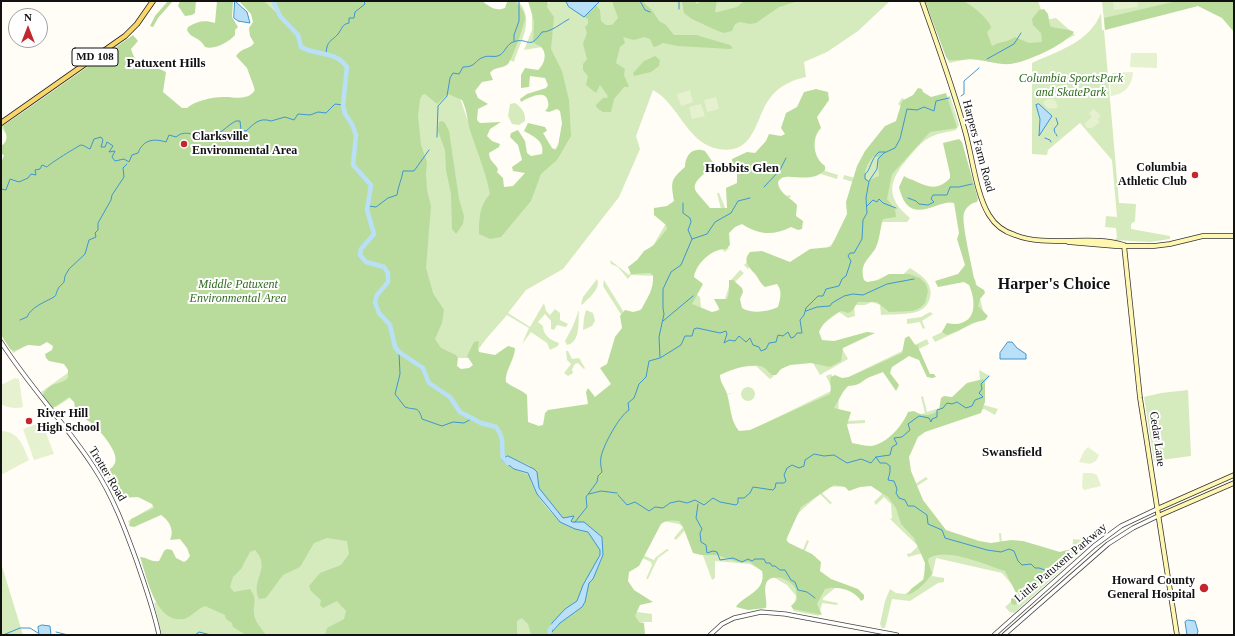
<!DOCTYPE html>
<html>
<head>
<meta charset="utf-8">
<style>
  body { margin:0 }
  #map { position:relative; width:1235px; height:636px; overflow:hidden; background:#fffdf5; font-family:"Times New Roman",serif }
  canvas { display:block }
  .frame { position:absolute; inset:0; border:2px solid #111; pointer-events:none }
  .north { position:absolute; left:8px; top:8px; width:40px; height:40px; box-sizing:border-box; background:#fff; border:1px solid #a0a0a0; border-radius:50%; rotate:0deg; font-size:11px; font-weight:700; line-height:16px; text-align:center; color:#111 }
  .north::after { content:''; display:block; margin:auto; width:14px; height:18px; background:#c4262e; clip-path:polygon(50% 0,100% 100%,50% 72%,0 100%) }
</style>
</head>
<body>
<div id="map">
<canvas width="1235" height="636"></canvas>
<div class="frame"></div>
<div class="north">N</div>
</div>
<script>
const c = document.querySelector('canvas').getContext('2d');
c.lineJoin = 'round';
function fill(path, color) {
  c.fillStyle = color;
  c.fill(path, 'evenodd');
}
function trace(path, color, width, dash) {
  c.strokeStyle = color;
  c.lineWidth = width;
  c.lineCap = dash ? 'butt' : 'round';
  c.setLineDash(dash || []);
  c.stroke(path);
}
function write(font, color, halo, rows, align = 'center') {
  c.font = font + ' "Times New Roman",serif';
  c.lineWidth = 4;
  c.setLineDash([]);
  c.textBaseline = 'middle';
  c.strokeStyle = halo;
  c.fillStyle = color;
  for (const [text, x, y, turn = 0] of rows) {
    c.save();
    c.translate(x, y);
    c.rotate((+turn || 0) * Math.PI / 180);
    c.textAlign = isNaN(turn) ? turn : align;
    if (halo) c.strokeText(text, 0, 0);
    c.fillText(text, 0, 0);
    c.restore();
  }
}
fill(new Path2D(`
  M249 1H447L483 41 510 1H518C536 20 520 41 514 62L504 57 459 95 486 174 510 199C536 179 554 154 569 125L548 46 524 50 532 30V16L551 1H890L858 31 827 52 804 62 806 77C792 80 779 86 770 98 755 117 756 155 719 149 687 144 679 104 653 90L636 136 640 149 619 197 563 269 526 290 508 313 530 327 544 303 546 311 550 315 555 309 560 313V320L568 324 566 327 557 325 554 330 551 329V321L545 314 538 322 543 326C543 335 550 340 559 343L558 346 550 350 547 343 531 332 522 344 529 328 507 315 486 339 472 358H441L510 422 575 437 620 372 627 324 603 286 604 280 628 319 645 306 659 276 631 275 628 279 618 267 611 264 610 260 629 275 654 244 687 187 700 206 722 213 717 193H719L726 210 788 159 838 175 837 179 792 165 775 186 773 199 790 195 791 197 775 202 716 235 729 248 725 252 712 240 681 282 700 297 701 308 714 316 725 299 731 280 740 270 744 273 733 284 742 319 770 325 786 303 776 263 756 260 748 269 744 265 753 256 801 265 831 245 849 220 860 184 843 179 844 175 862 180 866 165 906 111 898 104 902 98 919 107 950 96 959 125 956 130C948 132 937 133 929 138 921 142 915 150 909 157 889 180 884 197 910 218L907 222H881L875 250 861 261 853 283 864 286 887 275 900 277 910 268C916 272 923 276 927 282 935 293 929 309 916 312 905 315 892 314 881 315L880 305 872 302 865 305H854L855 316 848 318 839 312 821 326 813 339 841 347 848 359 820 375 813 363 796 360 778 366 773 377 770 379 756 366 729 367 715 370 722 395 736 392 722 396 733 439 833 390 826 376 831 374 836 383 927 339 929 344 839 388 838 427 848 421 865 420V423L848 424 845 426 850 445 883 449 909 418 925 413 921 397 923 396 927 412 949 405 980 381 979 370 990 376 983 385 984 405 998 409 995 415 984 409 912 435 901 470 912 486 926 477 928 479 914 488 946 534 1000 546 999 533H1001L1002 546 1061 554 1072 552 1073 539 1082 540 1088 545 1087 547 1014 613 1010 612 1005 607 1020 594 1002 573 936 558 932 576 944 578V582L938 583 910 601 892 599 885 628H882L880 624 885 601 890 589 896 593 905 594 922 583 928 558 923 553 908 557 907 554 911 553 918 546 890 519 892 518 891 504 884 497 876 505 874 502 882 494 873 485 827 487 821 492 832 503 830 504 820 494C804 508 783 522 788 547L802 552 807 540 809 541 804 553 816 557 820 576 842 588H835L823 598V600L838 603 837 605 822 603 819 616 793 611 796 596 787 585 750 564 715 561V578L712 580 695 534 688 527 676 540 674 538 683 527 679 524 663 521 655 528 643 555 654 560 656 557 667 549 669 550 658 558 648 579H646L652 565 651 562 642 558 635 559 624 584 637 612 652 614V622H638L631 635H162L154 603 199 588 196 556 160 509 130 526 128 521 157 504 82 390 56 407 49 402 41 392 72 370 48 333 13 353 1 334 21 156 1 127 122 48 184 116 254 96 258 12Z
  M927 1H1038L1045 20 1056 18 1075 35 1023 60 1010 64 968 59 949 63Z
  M1102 1H1205L1105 30Z
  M1101 13 1102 30H1104L1119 203 1136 204 1135 221 1131 224V229L1170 236V239L1150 242 1114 240 1117 238 1116 228 1105 227 1106 216 1117 217 1112 160 1080 123 1048 150 1047 155 1032 154V63C1058 51 1090 42 1101 13Z
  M515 103C521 107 526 113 525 121L519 125 512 124 508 116 510 104Z
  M597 279C601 288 590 297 583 304L581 305 583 297Z
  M975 279 985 318 935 342 932 337 978 315 969 280Z
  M579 310C578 322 581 342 567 345L565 341 573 326Z
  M586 310 593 313 595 321 592 326 583 330 584 318Z
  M930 312 933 314 922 321 925 328 923 329 920 322 907 324V319L921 317Z
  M566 351H568L572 359 579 358 585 368 584 369 578 363 575 364 572 369 573 373 568 376 564 373 571 364 567 360Z
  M741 394a7 7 0 1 1 14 0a7 7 0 1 1-14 0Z
  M1188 390 1191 456 1154 461 1144 397 1161 393Z
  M1 563 23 635H1Z`), '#d5ebbd');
fill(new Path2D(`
  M168 1H173L158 18 153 27 150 26 155 16Z
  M180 1H196L195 13 192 15 185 16 178 6Z
  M217 1H233L232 17 238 27 235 30V35C229 42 215 50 205 47 199 36 191 39 187 30L188 27C198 21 204 20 215 23Z
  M239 1H264L278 14V7L275 1H482C489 6 495 12 505 8L507 2H516C520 6 525 12 525 18 525 23 512 60 508 64 503 69 495 66 490 73L493 80 482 82 475 91 478 98 488 104 478 109 477 120 480 123 501 122 490 129 487 136 492 141 500 144 499 147 489 153C489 161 495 163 498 169L497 172 503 178 504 187 513 186 525 173 513 171 512 167 522 160 518 145 510 137 511 133 518 130 525 141 527 153 531 156 542 154C545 141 533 136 524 131L528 123 545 127 547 131 543 133 552 148 556 150 558 146 562 123 560 111 557 109 549 112 545 111C548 108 549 106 548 102 546 88 528 98 521 102L520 99 527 94 546 88 548 85 545 78 530 76 529 87 521 88V75L525 68 538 70C544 65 548 54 541 47 539 45 536 45 533 42L534 21 528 1H548L547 7 554 17 551 49 562 71 569 100 571 136 557 160 541 174 531 201 501 237 490 239 479 234C479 219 479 206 490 194 486 173 478 154 471 133 467 122 468 112 462 100L448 94 437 104 425 94 422 95 420 99 418 116 421 145 427 162 426 174 427 190 431 206 426 268 433 293 444 310 442 323 435 339 441 348 456 355 458 358 457 366 461 369 469 368 473 365 467 356 474 342 479 341 478 348 479 352 495 355 508 346 515 348C515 359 504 372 506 382 512 387 522 390 527 395L528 422 539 426 543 425 545 413 548 410 588 404 586 392 588 388 595 397 611 384 600 368 607 364 615 337 622 328 620 316 625 310 633 312 641 310C647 298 654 290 653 275L650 273 631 274 628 267 637 260 644 251 654 245 667 229 666 225 654 215V208L667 206 674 201C671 182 670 180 685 167 685 156 692 146 705 151L714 164C711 172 686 181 698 194 702 199 706 203 710 208H727L726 188 737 183V172L732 167V159L747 152 755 153 766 141 769 134 781 136 785 134 781 128 786 113 797 107 804 92 816 89 828 92 829 100 817 117 821 128C811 138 813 158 825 166V170C809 186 786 170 778 181 778 193 790 197 797 205L796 216 803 221 802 229 798 230 791 227C773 236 759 235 742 224L735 227 729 233 730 245 726 249C713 248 696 263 694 277L703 284 692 304 712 312 720 310 714 299H727L729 292V280H733L742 288 743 292 740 299 742 308C752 314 767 312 778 307 780 299 783 292 777 284L765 287C760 283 759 279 755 274 749 267 742 261 750 252L762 251 790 262 810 249 831 247 847 214 846 202 857 166 865 151 885 126 896 121 902 101 913 95 918 88 922 89 923 92 931 97 946 93 957 128 930 132 892 174 887 199 895 209 896 217 883 219C880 228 880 239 876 247 869 260 859 263 864 280L867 282 879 280 889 274H909L920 278 926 284 928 291 925 303 920 308 912 311 889 312 877 302H858L852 311 848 313 841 311C831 316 823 322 819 332L822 340 834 341 867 332 875 333 843 348 841 361 830 367 811 363 790 365 781 369 776 375H772C768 372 766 367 760 366 747 364 731 370 720 375 720 383 725 387 727 394 731 407 730 420 739 431L750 430 830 394C832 388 829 382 831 377L835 375 842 378 849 377 902 353 905 338 909 336 916 346 919 344 918 347 930 374H934L936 377 932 378 927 377 919 360 909 356 892 367 890 373 899 385 896 391 883 372C879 374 874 375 870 377 860 381 863 385 848 386L843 392 834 408 851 412 847 425 852 443C859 444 865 446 871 446 887 444 902 426 908 412L914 411C924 417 930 416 939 410L941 398 944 396 952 397 967 383 983 379 985 382V402L981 413 925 432 918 437 909 457 911 471 923 500 946 530 979 541 991 543 1011 540 1023 541 1060 552 1071 549 1076 556 1017 604 1014 605 1011 603V599L1016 593 1005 571C985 565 948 547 929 558L928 561 932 573C928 581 916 593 907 595L911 589 924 579 925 563 914 538 901 524 896 508 888 497 871 486 860 487 849 491 845 487 834 485 801 507 786 540 789 543 812 554 821 562 820 571 831 579 858 589 864 595V599L861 601C855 590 837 585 825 589L817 604 822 615 793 609 791 606 797 600 796 589C792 583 787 580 781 578 756 574 769 600 766 608L748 610 736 607C742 596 767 592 762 571L750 562H738L717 555H701L693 553 683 527 679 521C673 520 665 520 661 524L639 566 629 572 628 581 634 590 653 602 640 605 635 616 639 622 644 623 645 635H531L528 624 522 618 517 621V635H325L327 628 344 619 346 611 337 601 323 608 320 605 321 600 311 591 309 586 320 573 341 565 349 554 347 541 327 538 314 543 300 567 283 575 266 598 259 599C250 579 272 569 255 550L250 552 241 569 233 577 230 587 234 592 250 589C258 601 253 602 254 613 254 621 262 629 266 635H246L233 627 232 623 226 619 225 615 205 606C197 609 191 617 184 619 155 624 147 577 140 557 147 557 149 562 159 561L164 551 167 549 172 550 176 558 184 562 187 560 190 556 187 548 180 539 170 540C175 531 169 520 161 515L134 527 129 526 131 519 154 508 152 504 138 497 119 498 115 496 107 482 109 470C111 468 114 466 115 463 120 452 96 425 87 420 83 417 80 416 76 413L74 402 69 397 53 408 42 397C50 380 57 387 68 378V370L64 364 49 361 46 358 45 354 52 350 53 346 47 342 40 346 28 345 14 351 10 349 1 335V163L4 155 1 154V146C9 141 7 134 3 126L133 35 138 41 131 49C137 70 150 63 166 72L163 92 182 108H187C195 101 211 97 223 97 234 96 247 102 255 90L247 68 236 56C242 47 249 50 254 43L250 36 249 28 253 22 251 14ZM874 156 878 157 879 176 867 181C862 172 868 162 874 156ZM508 456 529 465 537 472 539 488 563 518 565 519 574 516 570 521 572 522C585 521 593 529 602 537L603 551 602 559 593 579 589 583 585 602 582 607 560 623 553 632 565 609 577 601 583 585 600 555V550L588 532C579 530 568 528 561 522 548 512 532 491 529 475L514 469Z
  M612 1H642L652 10 659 21 666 25 674 35H696L730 45 733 48 730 49 678 46 663 43 655 47 653 46 650 39 644 37 634 40 623 37 625 43 620 47 616 63 625 69 624 75 629 87H624L614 99 611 112H603L597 108 596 105 603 98H607L608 96 600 85 596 93 586 85 588 76 583 70V64L587 59 583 44 587 33 585 27 588 24V19L584 17 596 5 600 10 601 21 606 25H612L618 18Z
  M671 1H694L697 4 701 1H717L715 12H718L737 7 744 1H798L779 7 756 23 750 24 740 22 735 24 732 31 724 33 718 31 692 19 684 13 682 2Z
  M925 1C935 1 954 0 963 1 970 3 991 21 991 28L987 32 992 46C1000 41 1006 43 1015 37L1029 43 1042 42 1041 33 1033 25 1032 19 1039 10 1044 9 1048 14 1050 26C1058 30 1068 28 1074 32 1066 44 1025 63 1010 64 997 65 986 60 973 59 965 59 957 61 948 60L946 57Z
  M1177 1H1234L1233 11 1234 32 1222 18 1198 6 1105 30 1104 18Z
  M655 56 660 60 659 66 651 72 634 76 633 73 644 61Z
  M442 121 445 123 449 131 459 199 464 216 463 224 456 234 452 229 451 194 446 170 445 150 438 131 439 122Z
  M959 139 962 142 978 199 977 202C971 203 966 207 964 213 961 222 972 266 974 278L976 285 984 290 985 293 980 299 978 306 988 316 985 320 972 323 958 331 947 335 942 332 947 323C975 329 978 305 969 285L964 282 938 287 935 281 958 274 965 265 957 239 959 233 954 203C938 198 909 230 899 187L904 176C908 179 911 179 915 181 928 187 938 191 950 178V174L943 143Z`), '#b9dc9c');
fill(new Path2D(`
  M1113 1H1137L1138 7 1114 10Z
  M1131 53H1157V68L1130 67Z
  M1133 72C1132 86 1125 94 1111 96L1110 85 1112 73Z
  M690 90 693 102 681 106 677 94Z
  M716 97 719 109 707 112 704 100Z
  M1048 99H1054L1058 107C1051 110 1046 109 1043 102Z
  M701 104 705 116 692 119 689 107Z
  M1094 109 1101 116 1097 119 1100 122 1092 128H1087L1084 124 1092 117 1089 113Z
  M15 378 19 379 23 407C16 409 8 408 1 404V385Z
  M42 422 54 454 34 460 23 429Z
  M1 431C19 431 23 446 29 460L1 475Z
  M1088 447 1099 455 1096 461 1090 464 1079 462 1084 451Z
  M1083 473H1092L1097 475 1101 486 1084 490 1082 487Z`), '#e6f2cf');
const water = new Path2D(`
  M235 1 247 12 250 23 238 21 234 18Z
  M566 1H600L584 17 569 7Z
  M1039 104 1052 116 1039 136 1040 119 1036 105Z
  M1008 342H1012L1017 348 1026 354V359H1000V353Z
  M508 456 534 469 537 472 539 488 563 518 574 516 571 521 572 522H584L602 537 603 555 593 579 589 583 585 602 582 607 560 623 552 632V623L565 609 577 601 583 585 600 555V550L588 532 575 529 560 522 537 494 528 473 514 469 502 460Z
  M1188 620 1195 621 1198 631 1197 635H1187L1185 622Z
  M42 625 50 626 51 635H39L38 627Z`);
fill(water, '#b9e0f7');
trace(water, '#3f96cf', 1);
trace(new Path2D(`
  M632 1H636
  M640 1 645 10 650 12
  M679 9V1
  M514 41V35L519 21V2
  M326 53C327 40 331 42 338 34 342 29 342 24 349 23V18H354L355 12 365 4 364 1
  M987 59 1014 44 1021 33
  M961 96 964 94V81L979 68
  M1055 133 1054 129 1058 124 1056 118
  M1056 134 1057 136
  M437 137 438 106 447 96 450 78 453 73 459 74 463 67C477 67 474 60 484 57 489 55 495 58 500 55 505 52 507 44 513 42 529 36 528 52 542 32 551 32 560 24 569 19
  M1045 138 1050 140 1051 142
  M868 181 865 179V174C870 172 871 158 879 152H885
  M764 187 780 170 786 158
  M1 189 6 190 10 179 19 182 28 178 31 174 36 175 35 170 40 169 42 165 47 167C49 164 78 146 81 145 84 145 87 148 90 149L94 139 101 137 103 140 101 147H105L107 142 113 146 109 152 115 151 112 157 115 161 124 159 129 162 132 155 138 153C143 140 153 138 166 142L169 135 176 137C188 127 197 140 210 138 217 137 229 124 236 121H240L241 130 246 131C254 124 259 117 271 121L285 117 294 120 298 114 310 115 318 112 326 113 335 104 343 105
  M908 198 916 201 919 204 928 205 934 202 931 199 933 195H947L950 187H959L972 184
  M683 203V213L690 218 691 222 688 230 692 239
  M368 206 376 207 388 198 397 195C398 186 402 179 403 171H414L429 150
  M867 206 873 200 877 202 879 199 883 203 896 208
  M806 311 817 307 830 306 832 303 844 296 853 294 863 295 887 284 914 279
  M20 320 27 317C31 307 45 302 54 297 57 295 56 292 58 289 59 286 62 285 64 282L65 276 69 269 85 254 89 240 96 237 95 233 98 230V223L111 200 112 195 124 177 123 168 127 164
  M663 321 693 296
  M399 352 400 374 395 394 405 407C416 411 418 405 422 419L442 426 453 422 464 423 473 418
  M660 357 659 337 664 314 663 308V289L671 272 681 265 692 239 707 234 715 222 731 213 738 201 750 198
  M876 457 880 463H886L890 466V472L888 480 894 481 897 489 896 493 899 498 905 500 908 506H914L927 515 928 524 942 530 945 538 987 550 1001 552 1009 549 1014 551 1018 561 1022 565 1031 564 1035 568H1039L1051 572 1062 566 1085 546
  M589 494 601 491 617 493
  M618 495 627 505 635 502 649 511 655 507 663 508 670 503 679 501 687 503 695 500 704 505 713 498 720 502 736 505 738 503V498H744L750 493 753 487 773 490 775 488 776 483H784L786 481 784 475 787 468 792 465 799 468 804 466 805 460 814 454 824 456 834 455 847 463 861 459 871 463 876 457 890 455 892 447 897 444 894 438 902 437 910 430 908 424 919 416 929 418 931 422 932 419 937 417V410L943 408 947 403 952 404 957 402 966 408 972 406 975 400 983 397 979 393 982 389 981 384 989 376
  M698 504 696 518 702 529 700 533 701 542 706 545 707 553 713 551 717 552 720 560 733 558 742 562 748 559 752 561 755 559H764L766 563H770L772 566H775L780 570H785L791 580 795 582 798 590 807 592 815 598
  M575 522 587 507 586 497 597 482 598 476 602 472C601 467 600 463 601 457 603 446 619 416 629 410L628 403 634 398 639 384 646 377 649 361 660 358 681 345 685 336H692L694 329 697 328 720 333 726 331 727 334 724 343 729 340 735 341 739 336 746 342 750 338 753 345 759 347 761 351 766 349 769 343 776 342 778 335 783 336 788 332 791 338 794 337 797 333H802L800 320 804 315 806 308 818 296H823L826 289 839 286 842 279 846 276 851 261 848 256 850 253H854L862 239 863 220 867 213 866 198 869 181 877 169 878 159 884 153 895 148 900 139 907 109 917 110 924 107 934 111 936 101 949 98
  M56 632 68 635
  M3 635 20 628H30L38 633
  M99 635H102
  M195 635 199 632 211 635`), '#3f96cf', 1);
trace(new Path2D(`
  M273 1 280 16 298 35 301 47C316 56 335 50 347 67L343 105 345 114 352 124 356 135 353 165 371 185 367 210 374 234 361 249 360 255 366 262 384 267 388 273V282L377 295 375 302 379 313 390 325 395 347 399 352 423 368 429 383 450 397 460 412 481 423 496 427C505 438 501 446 503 458L508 463
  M549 635 550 629 556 623`), '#b9e0f7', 4.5);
const tertiary = new Path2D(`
  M1 342C29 386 65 423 93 466 113 496 125 529 137 562 145 586 154 610 159 635
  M710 635 722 624 734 618 761 612 785 614 897 635
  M994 635 1094 546 1121 526 1157 509
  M1004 635 1108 544 1133 528 1158 516`);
const secondary = new Path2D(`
  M922 1C937 44 953 87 965 131 972 155 976 194 989 215 995 225 1005 232 1015 235 1047 248 1090 234 1124 245
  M1068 242 1115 246H1154L1170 244 1203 236H1234
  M1124 245 1140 398 1177 635
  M1157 509 1234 475
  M1158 516 1234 483`);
const primary = new Path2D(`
  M1 123 125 36 137 24 153 1`);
trace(tertiary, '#444', 5);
trace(secondary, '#333', 5.5);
trace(primary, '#222', 6);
trace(tertiary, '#fff', 3.5);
trace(secondary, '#fff6b0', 4);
trace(primary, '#f9d66b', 4.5);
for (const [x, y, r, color] of [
  [184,144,4,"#c4262e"],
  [1195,175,4,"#c4262e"],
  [29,421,4,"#c4262e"],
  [1204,588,5,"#c4262e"]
]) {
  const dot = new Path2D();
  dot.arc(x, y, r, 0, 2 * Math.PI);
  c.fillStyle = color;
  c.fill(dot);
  trace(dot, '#fff', 1.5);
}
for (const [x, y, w] of [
  [95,57,46]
]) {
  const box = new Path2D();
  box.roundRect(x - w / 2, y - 9, w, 18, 3);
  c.fillStyle = '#fff';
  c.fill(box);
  trace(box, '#111', 1);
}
write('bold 11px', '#111', null, [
  ["MD 108",95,57]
]);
write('italic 12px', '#2f6b1f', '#fff', [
  ["Columbia SportsPark",1071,79],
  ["and SkatePark",1071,93],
  ["Middle Patuxent",238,285],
  ["Environmental Area",238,299]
]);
write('bold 12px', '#111', '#fff', [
  ["Clarksville",192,137],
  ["Environmental Area",192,151],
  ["Columbia",1187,168,"right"],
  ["Athletic Club",1187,182,"right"],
  ["River Hill",37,414],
  ["High School",37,428],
  ["Howard County",1195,581,"right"],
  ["General Hospital",1195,595,"right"]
], 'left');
write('12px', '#111', '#fff', [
  ["Harpers Farm Road",978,146,75],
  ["Cedar Lane",1157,439,82],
  ["Trotter Road",107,474,59],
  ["Little Patuxent Parkway",1061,563,-40]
]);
write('bold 13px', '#111', '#fff', [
  ["Patuxent Hills",166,64],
  ["Hobbits Glen",742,169],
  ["Swansfield",1012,453]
]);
write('bold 16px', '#111', '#fff', [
  ["Harper's Choice",1054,285]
]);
</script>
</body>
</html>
